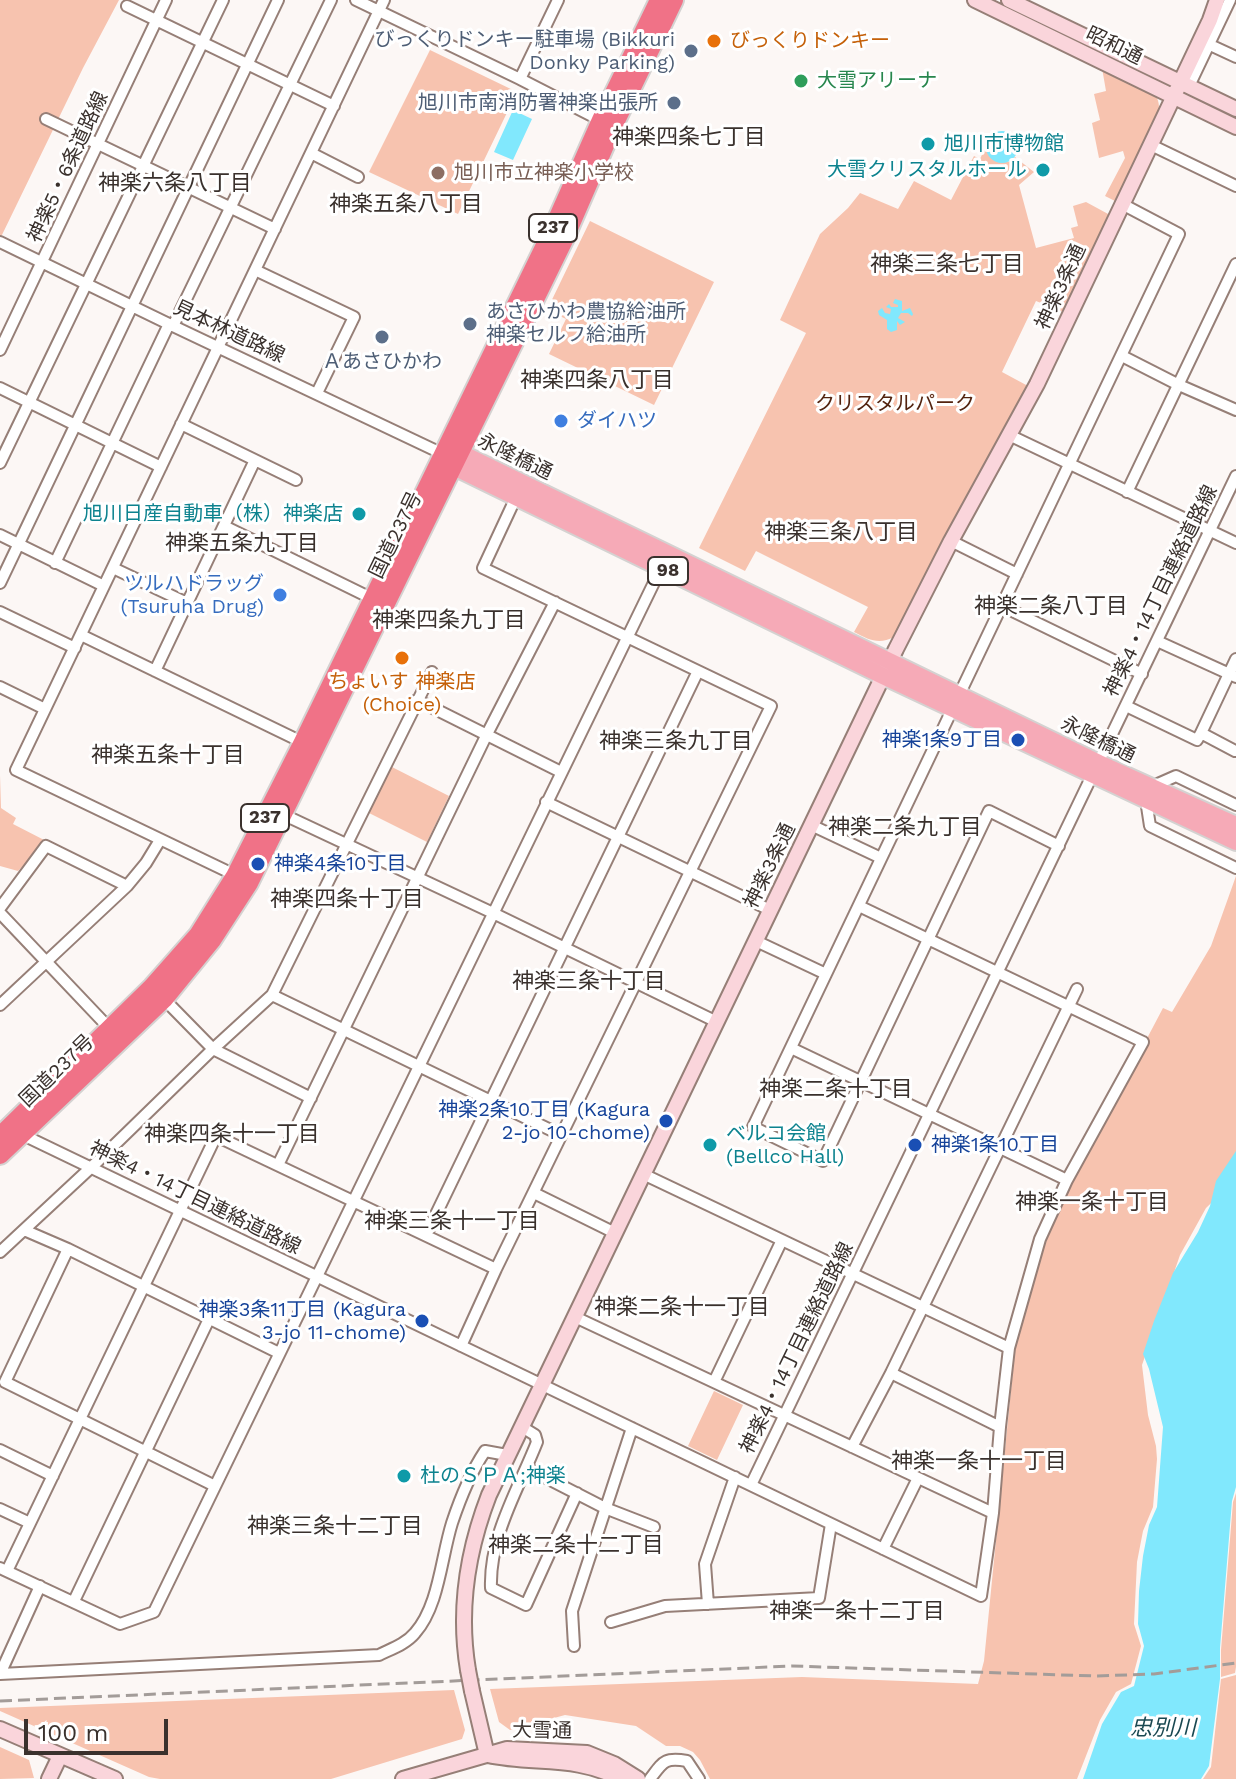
<!DOCTYPE html>
<html>
<head>
<meta charset="utf-8">
<style>
  body { margin:0 }
  #map { position:relative; width:1236px; height:1779px; overflow:hidden; background:#fcf7f5; font-family:"Work Sans",sans-serif }
  canvas { display:block }
  .scale { position:absolute; left:24px; top:1719px; width:144px; height:36px; box-sizing:border-box; border:4px solid #3a312d; border-top:0; padding-left:10px; font-size:24px; line-height:28px; white-space:nowrap; color:#3a312d; -webkit-text-stroke:6px #fff; paint-order:stroke }
</style>
</head>
<body>
<div id="map">
<canvas width="1236" height="1779"></canvas>
<div class="scale">100 m</div>
</div>
<script>
const c = document.querySelector('canvas').getContext('2d');
c.lineJoin = 'round';
function fill(path, color) {
  c.fillStyle = color;
  c.fill(path, 'evenodd');
}
function trace(path, color, width, dash) {
  c.strokeStyle = color;
  c.lineWidth = width;
  c.lineCap = dash ? 'butt' : 'round';
  c.setLineDash(dash || []);
  c.stroke(path);
}
function write(font, color, halo, rows, align = 'center') {
  c.font = font + ' "Work Sans","Noto Sans JP",sans-serif';
  c.lineWidth = 6;
  c.setLineDash([]);
  c.textBaseline = 'middle';
  c.strokeStyle = halo;
  c.fillStyle = color;
  for (const [text, x, y, turn = 0] of rows) {
    c.save();
    c.translate(x, y);
    c.rotate((+turn || 0) * Math.PI / 180);
    c.textAlign = isNaN(turn) ? turn : align;
    if (halo) c.strokeText(text, 0, 0);
    c.fillText(text, 0, 0);
    c.restore();
  }
}
fill(new Path2D(`
  M0 0H119L83 68 0 239Z
  M430 50 517 92 458 214 369 172Z
  M1102 68 1153 92C1160 100 1159 106 1159 116L1117 202 1105 196 1125 158 1123 151 1099 158 1092 123 1100 120 1094 94 1106 91Z
  M986 146 990 157 1008 162 1015 157 1034 172 1019 185 1036 248 1074 238 1071 228 1078 226 1073 206 1086 202 1110 215 1063 312 1036 301 1002 372 1028 386 894 637C879 645 869 640 854 632L868 607 756 551 745 571 699 548 806 333 780 320 820 234 848 208 860 193 898 209 914 181 951 200 974 156 980 159Z
  M590 221 714 282 654 405 549 354 566 319 547 310Z
  M390 766 449 796 427 842 367 812Z
  M0 775 1 808 16 818 13 824 48 842 18 871 0 866Z
  M1236 876V1179L1206 1208 1180 1255 1142 1365 1148 1415 1156 1446 1157 1459 1153 1507 1143 1531 1137 1562 1134 1624 1141 1646 1131 1684 1116 1692 1100 1720 1077 1779H710L700 1760 693 1752 680 1746H666L636 1726 565 1715 510 1730 499 1722 490 1689 802 1677 978 1684 984 1661 1015 1349 1045 1240 1073 1179 1163 1008 1172 1012 1211 946Z
  M714 1391 743 1405 717 1460 688 1446Z
  M1236 1493V1667L1235 1673 1221 1677V1650L1233 1502Z
  M1236 1675V1779H1203L1211 1767 1221 1679Z
  M454 1690 465 1730 462 1739 331 1779H160L149 1777 0 1711V1708Z
  M0 1747 29 1760 34 1778 0 1779Z`), '#f7c3af');
fill(new Path2D(`
  M513 110 532 119 513 160 494 152Z
  M986 147a16 16 0 1 1 32 0a16 16 0 1 1-32 0Z
  M895 299 902 301V311L910 308 913 314 912 316 908 313H901L898 318 905 322 900 325 897 321V330L891 332 887 329V320L879 315 878 311 882 308 885 313 890 314 891 309 886 307 889 304 891 307H898V305L893 303Z
  M1236 1151V1487L1232 1501 1220 1648V1679L1209 1766 1201 1779H1083L1102 1724 1121 1692 1134 1686 1144 1646 1138 1624 1139 1591 1143 1556 1149 1525 1157 1507 1163 1427 1149 1369 1143 1354 1154 1321 1173 1273 1198 1232 1210 1206 1216 1181Z`), '#81e8fd');
const street = new Path2D(`
  M356 0 520 79 604 122
  M127 6 334 106
  M1208 44 1236 57
  M520 79 558 0
  M1189 86 1230 0
  M46 119 275 229
  M1151 145 1236 186
  M311 153 358 177
  M0 242 173 326 443 454
  M255 270 354 317 317 393
  M173 326 331 0
  M0 350 166 0
  M1122 356 1179 385 1236 410
  M0 388 161 467
  M181 424 296 480
  M1009 435 1236 543
  M0 463 223 0
  M1127 492 1236 264
  M224 526 377 601
  M0 535 104 586
  M951 541 1017 574
  M55 563 169 324
  M113 568 187 603
  M0 583 278 0
  M1002 606 1142 674
  M0 612 75 648
  M81 635 306 744
  M1157 641 1236 677
  M155 671 255 460
  M0 687 45 709
  M417 700 561 772
  M1126 706 1197 740 1201 733
  M1235 751 1201 733 1236 659
  M1151 787 1176 776 1236 805
  M1146 800 1150 826 1236 868
  M546 802 770 910
  M280 813 493 913 717 1022
  M811 825 881 858
  M1059 846 989 811 823 1161 753 1127 1179 234 1122 204
  M237 876 16 770 384 0
  M0 908 46 846 127 886
  M0 913 111 1030
  M756 941 826 974
  M272 995 561 1135
  M162 997 213 1049 311 1098
  M0 1005 127 886 146 863 160 840
  M791 1048 1067 1180
  M21 1134 981 1596 993 1513 1000 1427 1009 1348 1040 1239 1067 1180 1143 1042 859 906
  M278 1165 487 734 555 602
  M643 1174 1009 1348
  M534 1193 615 1233
  M24 1230 68 1249 279 1353
  M426 1235 698 671
  M68 1249 5 1382 215 1486
  M0 1252 99 1160 213 1049 272 995 432 672
  M575 1317 993 1513
  M461 1346 496 1269 771 706 483 568 517 495
  M891 1373 1000 1427
  M714 1382 782 1240
  M522 1427 535 1435 537 1442C519 1488 489 1536 491 1588L526 1605 577 1493
  M852 1447 891 1373 1077 989
  M0 1450 53 1476
  M527 1468 605 1508 654 1527
  M751 1485 1236 476
  M0 1509 30 1523
  M883 1549 918 1478
  M0 1568 120 1624 154 1612 663 564
  M7 1571 216 1136 496 1269
  M74 1601 209 1319
  M708 1604 705 1564 735 1477
  M611 1622 665 1606 819 1598 831 1524
  M574 1646 572 1611 632 1428
  M0 1674 379 1655C391 1649 406 1644 415 1633 439 1606 441 1558 452 1523 460 1499 471 1472 485 1451L507 1455
  M0 1674 40 1586
  M650 1779C663 1762 664 1757 687 1761L699 1779`);
const secondary = new Path2D(`
  M975 0 1236 127
  M1009 0 1236 109
  M468 1670C458 1610 467 1552 489 1495L896 649 951 541 1037 384 1210 20 1217 0
  M472 1691 487 1755
  M0 1729 115 1779
  M488 1755C533 1765 577 1755 620 1779
  M49 1779 60 1756
  M403 1779 507 1749 587 1753 614 1764 638 1779`);
const primary = new Path2D(`
  M448 453H461L1099 763 1236 825
  M446 458 454 467 883 676 1236 842`);
const highway = new Path2D(`
  M0 1136 152 987 198 935 235 876 303 742 551 233 601 120 659 0
  M0 1155 164 999 212 940 249 883 564 240 613 127 674 0`);
trace(street, '#967f77', 14);
trace(secondary, '#967f77', 18);
trace(primary, '#d4d2d1', 20);
trace(highway, '#d4d2d1', 22);
trace(street, '#fff', 10);
trace(secondary, '#fad5db', 14);
trace(primary, '#f6aab7', 16);
trace(highway, '#f07287', 18);
trace(new Path2D(`
  M0 1701 792 1666 1095 1676 1154 1674 1236 1663`), '#a39c99', 3, [12, 6]);
const secondaryBridge = new Path2D(`
  M468 1670 472 1691`);
trace(secondaryBridge, '#967f77', 18, []);
trace(secondaryBridge, '#fad5db', 14);
for (const [x, y, r, color] of [
  [714,41,8,"#e8710a"],
  [691,51,8,"#5c6f8a"],
  [801,81,8,"#2e9e5b"],
  [674,103,8,"#5c6f8a"],
  [928,144,8,"#0f9aa8"],
  [1043,170,8,"#0f9aa8"],
  [438,173,8,"#8d6e63"],
  [470,324,8,"#5c6f8a"],
  [382,337,8,"#5c6f8a"],
  [561,421,8,"#3f7fe0"],
  [359,514,8,"#0f9aa8"],
  [280,595,8,"#3f7fe0"],
  [402,658,8,"#e8710a"],
  [1018,740,8,"#1a4fb4"],
  [258,864,8,"#1a4fb4"],
  [666,1121,8,"#1a4fb4"],
  [710,1145,8,"#0f9aa8"],
  [915,1145,8,"#1a4fb4"],
  [422,1321,8,"#1a4fb4"],
  [404,1476,8,"#0f9aa8"]
]) {
  const dot = new Path2D();
  dot.arc(x, y, r, 0, 2 * Math.PI);
  c.fillStyle = color;
  c.fill(dot);
  trace(dot, '#fff', 3);
}
for (const [x, y, w] of [
  [553,228,48],
  [668,571,40],
  [265,818,48]
]) {
  const box = new Path2D();
  box.roundRect(x - w / 2, y - 14, w, 28, 6);
  c.fillStyle = '#fff';
  c.fill(box);
  trace(box, '#3a312d', 2);
}
write('bold 18px', '#3a312d', null, [
  ["237",553,228],
  ["98",668,571],
  ["237",265,818]
]);
write('20px', '#4e5e75', '#fff', [
  ["びっくりドンキー駐車場 (Bikkuri",675,40],
  ["Donky Parking)",675,63],
  ["旭川市南消防署神楽出張所",658,103],
  ["あさひかわ農協給油所",486,312,"left"],
  ["神楽セルフ給油所",486,335,"left"],
  ["Ａあさひかわ",382,362,"center"]
], 'right');
write('20px', '#c56008', '#fff', [
  ["びっくりドンキー",730,41],
  ["ちょいす 神楽店",402,682,"center"],
  ["(Choice)",402,705,"center"]
], 'left');
write('20px', '#3a312d', '#fff', [
  ["昭和通",1114,46,26],
  ["神楽5・6条道路線",68,167,-65],
  ["神楽3条通",1061,287,-65],
  ["見本林道路線",229,332,25],
  ["永隆橋通",515,457,26],
  ["国道237号",396,535,-64],
  ["神楽4・14丁目連絡道路線",1161,591,-64],
  ["永隆橋通",1098,740,26],
  ["神楽3条通",770,866,-64],
  ["国道237号",57,1071,-44],
  ["神楽4・14丁目連絡道路線",195,1198,26],
  ["神楽4・14丁目連絡道路線",797,1348,-64],
  ["大雪通",542,1731,1]
]);
write('20px', '#27864d', '#fff', [
  ["大雪アリーナ",817,81]
], 'left');
write('20px', '#0d838f', '#fff', [
  ["旭川市博物館",944,144],
  ["大雪クリスタルホール",1027,170,"right"],
  ["旭川日産自動車（株）神楽店",343,514,"right"],
  ["ベルコ会館",726,1134],
  ["(Bellco Hall)",726,1157],
  ["杜のＳＰＡ;神楽",420,1476]
], 'left');
write('20px', '#785e54', '#fff', [
  ["旭川市立神楽小学校",454,173]
], 'left');
write('20px', '#53230f', '#fff', [
  ["クリスタルパーク",895,404]
]);
write('20px', '#366cbe', '#fff', [
  ["ダイハツ",577,421],
  ["ツルハドラッグ",264,584,"right"],
  ["(Tsuruha Drug)",264,607,"right"]
], 'left');
write('20px', '#164399', '#fff', [
  ["神楽1条9丁目",1002,740],
  ["神楽4条10丁目",274,864,"left"],
  ["神楽2条10丁目 (Kagura",650,1110],
  ["2-jo 10-chome)",650,1133],
  ["神楽1条10丁目",931,1145,"left"],
  ["神楽3条11丁目 (Kagura",406,1310],
  ["3-jo 11-chome)",406,1333]
], 'right');
write('22px', '#3a312d', '#fff', [
  ["神楽四条七丁目",689,138],
  ["神楽六条八丁目",175,184],
  ["神楽五条八丁目",406,205],
  ["神楽三条七丁目",947,265],
  ["神楽四条八丁目",597,381],
  ["神楽三条八丁目",841,533],
  ["神楽五条九丁目",242,544],
  ["神楽二条八丁目",1051,607],
  ["神楽四条九丁目",449,621],
  ["神楽三条九丁目",676,742],
  ["神楽五条十丁目",168,756],
  ["神楽二条九丁目",905,828],
  ["神楽四条十丁目",347,900],
  ["神楽三条十丁目",589,982],
  ["神楽二条十丁目",836,1090],
  ["神楽四条十一丁目",232,1135],
  ["神楽一条十丁目",1092,1203],
  ["神楽三条十一丁目",452,1222],
  ["神楽二条十一丁目",682,1308],
  ["神楽一条十一丁目",979,1462],
  ["神楽三条十二丁目",335,1527],
  ["神楽二条十二丁目",576,1546],
  ["神楽一条十二丁目",857,1612]
]);
write('italic 22px', '#194851', '#fff', [
  ["忠別川",1163,1729]
]);
</script>
</body>
</html>
